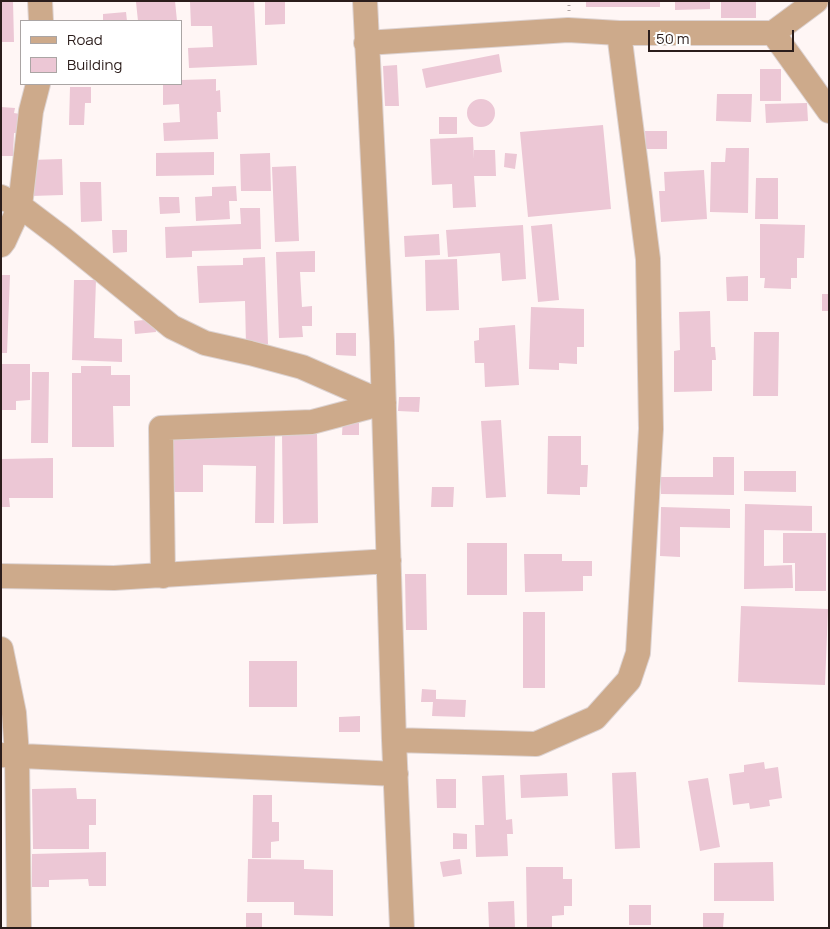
<!DOCTYPE html>
<html>
<head>
<meta charset="utf-8">
<style>
  body { margin:0 }
  #map { position:relative; width:830px; height:929px; overflow:hidden; background:#fff6f5; font-family:Manrope,sans-serif }
  canvas { display:block }
  .frame { position:absolute; inset:0; border:2px solid #2b1d1b; pointer-events:none }
  .legend { position:absolute; left:20px; top:20px; width:162px; height:65px; box-sizing:border-box; background:#fff; border:1px solid #aaa5a4; margin:0; padding:6px 9px; list-style:none; font-size:15px; color:#2b1d1b }
  .legend li { display:flex; align-items:center; gap:10px; height:25px }
  .legend b { width:25px; border:1px solid #aaa5a4 }
  .scale { position:absolute; left:648px; top:30px; width:146px; height:22px; box-sizing:border-box; border:2px solid #2b1d1b; border-top:0; padding-left:6px; font-size:15px; line-height:18px; white-space:nowrap; color:#2b1d1b; -webkit-text-stroke:4px #fff; paint-order:stroke }
</style>
</head>
<body>
<div id="map">
<canvas width="830" height="929"></canvas>
<div class="frame"></div>
<ul class="legend">
<li><b style="height:6px;background:#cdaa8b"></b>Road</li>
<li><b style="height:14px;background:#ecc7d5"></b>Building</li>
</ul>
<div class="scale">50 m</div>
</div>
<script>
const c = document.querySelector('canvas').getContext('2d');
c.lineJoin = 'round';
function fill(path, color) {
  c.fillStyle = color;
  c.fill(path, 'evenodd');
}
function trace(path, color, width, dash) {
  c.strokeStyle = color;
  c.lineWidth = width;
  c.lineCap = dash ? 'butt' : 'round';
  c.setLineDash(dash || []);
  c.stroke(path);
}
fill(new Path2D(`
  M1 1H13L14 42H1Z
  M175 1 177 21H138L136 2Z
  M254 1 257 65 189 68 188 48 213 47 212 26H191L190 2Z
  M265 1H285V24L265 25Z
  M586 1H660V7H586Z
  M675 1H710V9L675 10Z
  M721 1H756V18H721Z
  M126 12 127 21H103V14Z
  M499 54 502 72 426 88 422 69Z
  M397 65 399 106H385L383 66Z
  M760 69H781V101H760Z
  M216 79V91L220 90 221 112H217L218 139 164 141 163 123 180 122 179 104 163 105V84H181V80Z
  M70 87H91V103H85L84 125H69Z
  M717 94H752L751 122 716 121Z
  M467 113a14 14 0 1 1 28 0a14 14 0 1 1-28 0Z
  M807 103 808 121 766 123 765 104Z
  M1 107 15 108 14 113 20 114V133H14L13 156H1Z
  M439 117H457V134H439Z
  M603 125 611 209 528 217 520 132Z
  M645 131H667V149H646Z
  M473 137 474 159V150H495L496 176H474L476 207 453 208 452 184 432 185 430 139Z
  M726 148H749L748 213 710 212 711 162H725Z
  M214 152V175L156 176V153Z
  M270 153 271 191H241L240 154Z
  M505 153 517 154 515 169 504 167Z
  M62 159 63 195 31 196 30 160Z
  M296 166 299 241 275 242 272 167Z
  M704 170 707 219 661 222 659 191H665L664 172Z
  M756 178H778V219H755Z
  M80 182H101L102 221 81 222Z
  M236 186 237 201H229L230 219 196 221 195 197 212 196V187Z
  M159 197H179L180 213 160 214Z
  M240 208H260L261 249 192 251V257L166 258 165 227 241 224Z
  M552 224 559 300 538 302 531 226Z
  M760 224 805 225 804 258H797V278H791V289L764 288 765 278H760Z
  M523 225 526 279 502 281 500 253 448 257 446 230Z
  M112 230H127V252L113 253Z
  M439 234 440 255 405 257 404 236Z
  M315 251V272H300L302 307 312 306V326H302L303 337 279 338 276 252Z
  M265 257 268 344 246 345 245 301 199 303 197 266 243 265V258Z
  M457 259 459 310 426 311 425 260Z
  M1 275H10L7 353H1Z
  M748 276V301H727L726 277Z
  M74 280H96L94 338 122 339V362L72 360Z
  M822 294H829V311H822Z
  M531 307 584 309V347H577V364L559 363V370L529 369Z
  M710 311 711 347H715L716 360H712V391L674 392V351L680 350 679 312Z
  M155 319 156 332 135 334 134 321Z
  M515 325 519 385 485 387 484 363H475L474 341 479 340V328Z
  M754 332H779L778 396H753Z
  M336 333H356V356L336 355Z
  M1 364H30V400L16 401V410H1Z
  M81 366H111V375H130V406H113L114 447H72V373H81Z
  M32 372H49L48 443H31Z
  M399 397H420L419 412 398 411Z
  M343 416H359V435H342Z
  M501 420 506 497 486 498 481 421Z
  M317 432 318 523 283 524 282 433Z
  M170 434 275 436 274 523H255L256 466 203 465V492H169Z
  M548 436H581V465H588L587 487H580V495L547 494Z
  M713 457H734V495L661 494V477H713Z
  M53 458V498H9L10 507H1V459Z
  M744 471H796V492L744 491Z
  M432 487H454L453 507H431Z
  M745 504 812 506V531L764 530V566L792 565 793 588 744 589Z
  M661 507 730 509V528L680 527V557L660 556Z
  M783 533H826V591H795V563H783Z
  M467 543H507V595H467Z
  M524 554H562V561H592V576H583V591L525 592Z
  M405 574H426L427 630H406Z
  M741 606 828 609 825 685 738 682Z
  M523 612H545V688H523Z
  M249 661H297V707H249Z
  M422 689 436 690V699L466 700 465 717 432 716 433 702H421Z
  M360 716V732H339V717Z
  M764 762 765 769 778 767 782 798 769 800 770 806 750 809 749 803 733 805 729 774 744 772V765Z
  M636 772 640 848 615 849 612 773Z
  M567 773 568 796 521 798 520 775Z
  M504 775 506 820 512 819 513 834H507L508 856 476 857 475 825H484L482 776Z
  M708 778 720 847 700 851 688 781Z
  M436 779H456V808H437Z
  M76 788 77 799H96V825H89V849H33L32 789Z
  M253 795H272V822H279V841L271 842V858H252Z
  M453 833 467 834V849H453Z
  M106 852V886H89L88 879 49 880V887H32V854Z
  M248 859 304 860V869L333 870V916L294 915V902H247Z
  M460 859 462 874 443 877 440 862Z
  M773 862 774 901H714V863Z
  M526 867H563V879H572V906H564V915L552 916V928H527Z
  M514 901 515 928H489L488 902Z
  M629 905H651V925H629Z
  M246 913H262V928H246Z
  M703 913H724L723 928H703Z`), '#ecc7d5');
const minor = new Path2D(`
  M40 1 41 21
  M365 1 382 342 394 740 402 928
  M773 33 816 1
  M366 43 568 30 619 33H773L829 111
  M1 197 20 206 61 237 172 327 205 343 250 353 302 367 384 403
  M1 245 4 241 20 206 31 111 38 84
  M1 576 114 578 389 561
  M163 576 161 428 312 422 384 403
  M1 649 14 713 17 755 19 928
  M394 740 536 744 595 718 629 680 638 653 651 429 648 259 619 33
  M1 755 396 774`);
trace(minor, '#ddd3d2', 26);
trace(new Path2D(`
  M569 11V1`), '#aea3a2', 3, [1, 4]);
trace(minor, '#cdaa8b', 24);
</script>
</body>
</html>
